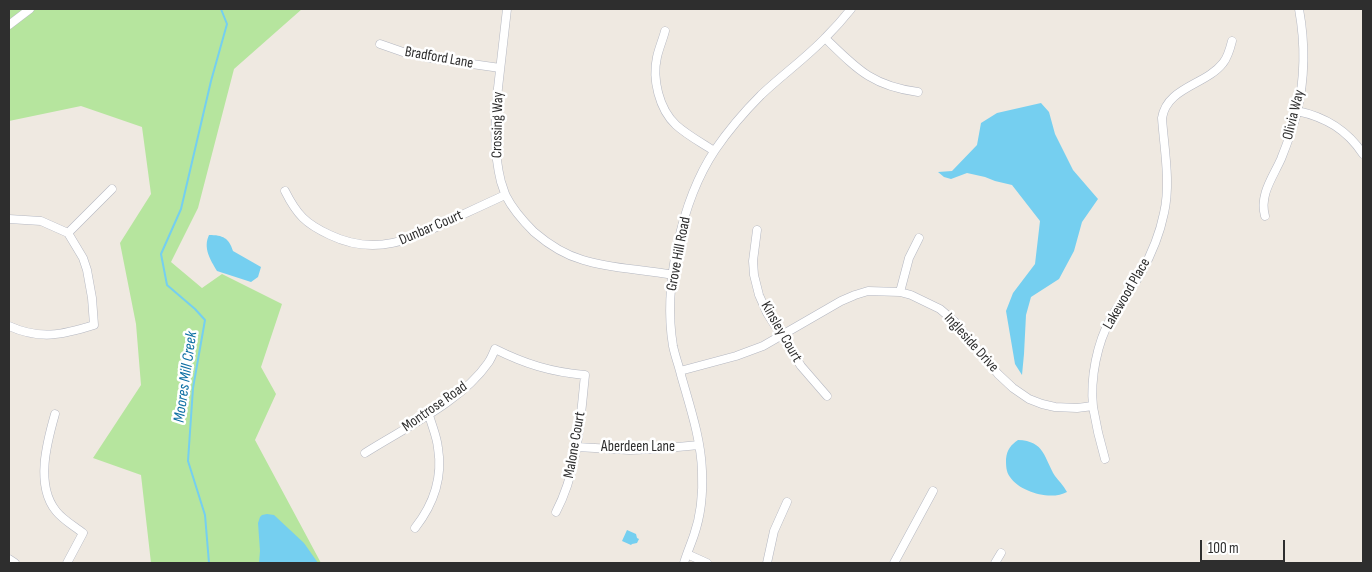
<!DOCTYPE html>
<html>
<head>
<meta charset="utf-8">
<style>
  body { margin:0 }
  #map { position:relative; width:1372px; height:572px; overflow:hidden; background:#efe9e1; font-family:"Sofia Sans Condensed",sans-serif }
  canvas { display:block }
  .frame { position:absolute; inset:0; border:10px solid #2e2e2e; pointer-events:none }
  .scale { position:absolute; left:1200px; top:540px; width:85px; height:22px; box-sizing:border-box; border:2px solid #2e2e2e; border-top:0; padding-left:6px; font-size:15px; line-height:18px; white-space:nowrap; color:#2e2e2e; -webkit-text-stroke:4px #fff; paint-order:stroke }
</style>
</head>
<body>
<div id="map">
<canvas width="1372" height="572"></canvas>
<div class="frame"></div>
<div class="scale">100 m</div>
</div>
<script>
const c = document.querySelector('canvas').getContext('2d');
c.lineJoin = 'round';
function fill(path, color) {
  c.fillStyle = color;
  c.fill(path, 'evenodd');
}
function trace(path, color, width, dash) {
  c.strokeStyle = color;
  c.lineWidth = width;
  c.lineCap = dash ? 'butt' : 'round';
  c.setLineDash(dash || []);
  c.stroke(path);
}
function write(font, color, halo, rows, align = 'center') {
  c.font = font + ' "Sofia Sans Condensed",sans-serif';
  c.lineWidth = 5;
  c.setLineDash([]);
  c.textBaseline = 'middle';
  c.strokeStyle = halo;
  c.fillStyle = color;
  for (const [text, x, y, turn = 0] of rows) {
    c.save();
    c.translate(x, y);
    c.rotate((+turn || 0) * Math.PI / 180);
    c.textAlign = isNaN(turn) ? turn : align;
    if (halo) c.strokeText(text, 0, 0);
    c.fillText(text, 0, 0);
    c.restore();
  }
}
fill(new Path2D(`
  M9 9H302L234 69 198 208 171 262 202 288 222 274 282 304 261 367 276 394 255 440 321 563H151L141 475 93 458 141 385 136 324 120 243 151 194 142 127 81 106 9 121Z`), '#b6e59e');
fill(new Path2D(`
  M1041 103 1049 112 1055 134 1073 170 1098 199 1082 222 1074 251 1059 279 1031 297 1026 315 1024 354 1022 375 1015 364 1006 311 1013 293 1035 264 1040 221 1012 185 995 181 985 177 967 173 951 179 944 177 938 172 952 171 977 145 981 123 997 113Z
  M209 235C223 235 229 238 233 251L261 267 258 277 251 282 217 271C210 259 203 248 209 235Z
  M1018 440C1045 441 1044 458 1055 476 1059 481 1063 485 1067 492 1051 501 1020 492 1010 477 1006 472 1006 465 1006 459 1007 449 1011 445 1018 440Z
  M267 514 274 515 304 543 318 563H259L260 551 258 523 260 517 262 515Z
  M627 530 636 534 637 538 639 539 637 543 632 544 631 545 622 541Z`), '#75cff0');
trace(new Path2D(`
  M209 563 205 515 188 461 193 388 205 320 195 309 167 285 161 254 181 209 211 81 227 24 221 9`), '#75cff0', 2);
const minor = new Path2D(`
  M507 9C504 35 501 61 498 88 495 120 493 150 501 182 503 187 504 192 506 196 513 210 523 221 534 232 548 244 565 255 583 260 611 269 643 269 673 275
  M9 25 30 9
  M665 31C663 39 659 48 657 57 652 79 659 109 676 125 687 135 702 143 714 151
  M825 38C857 69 872 86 918 92
  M380 44 403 52 430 58 500 68
  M1297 111C1326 117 1347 130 1363 154
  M285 191C297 215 306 224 330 235 376 257 412 239 453 219 470 211 488 203 505 195
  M1265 216C1259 195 1273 177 1281 159 1287 144 1293 128 1297 112 1305 78 1305 42 1299 9
  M9 219 41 221 68 233 83 258 87 270 92 298 94 325C62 335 40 340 9 326
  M757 230 753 261 754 275 759 295 767 313 801 366 827 396
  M68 233 112 189
  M900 292 909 258 919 238
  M680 371 736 356 763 346 841 301 855 295 868 291 900 292 911 295 940 309 955 322 998 374 1013 388 1029 399 1042 404 1055 407 1077 408 1093 406
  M55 414C47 442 35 485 56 511 63 520 74 526 83 533L67 563
  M577 447 630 450 656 449 699 445
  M365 453C404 428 461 402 488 363 491 359 493 354 495 349 525 364 551 372 585 375 580 422 578 470 556 512
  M1105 459C1100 442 1096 425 1093 407 1090 378 1097 343 1111 318 1120 302 1132 289 1141 273 1151 255 1160 233 1164 213 1171 183 1164 148 1162 118 1167 87 1206 85 1223 63 1228 57 1230 49 1232 41
  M415 528C433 505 443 478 438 448 437 437 432 426 429 415
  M687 554 707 563
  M9 559 15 563
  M684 563C687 553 691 544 694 535 701 515 703 492 702 471 701 439 690 407 681 375 679 366 675 356 673 346 663 287 681 201 715 150 728 131 744 112 761 95 782 75 806 58 826 37 835 28 843 19 851 9
  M767 563 774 531 787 502
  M894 563 933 491
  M995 563 1001 553`);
trace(minor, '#b4b7c1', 9);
trace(minor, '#fff', 8);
write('15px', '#2e2e2e', '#fff', [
  ["Bradford Lane",439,58,10],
  ["Olivia Way",1294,115,-76],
  ["Crossing Way",498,125,-89],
  ["Dunbar Court",431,228,-23],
  ["Grove Hill Road",679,254,-79],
  ["Lakewood Place",1127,294,-60],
  ["Kinsley Court",781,332,60],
  ["Ingleside Drive",971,343,48],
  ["Montrose Road",435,407,-35],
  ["Malone Court",575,445,-80],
  ["Aberdeen Lane",638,447]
]);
write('italic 16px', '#0d6fa3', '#fff', [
  ["Moores Mill Creek",186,377,-82]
]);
</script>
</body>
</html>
